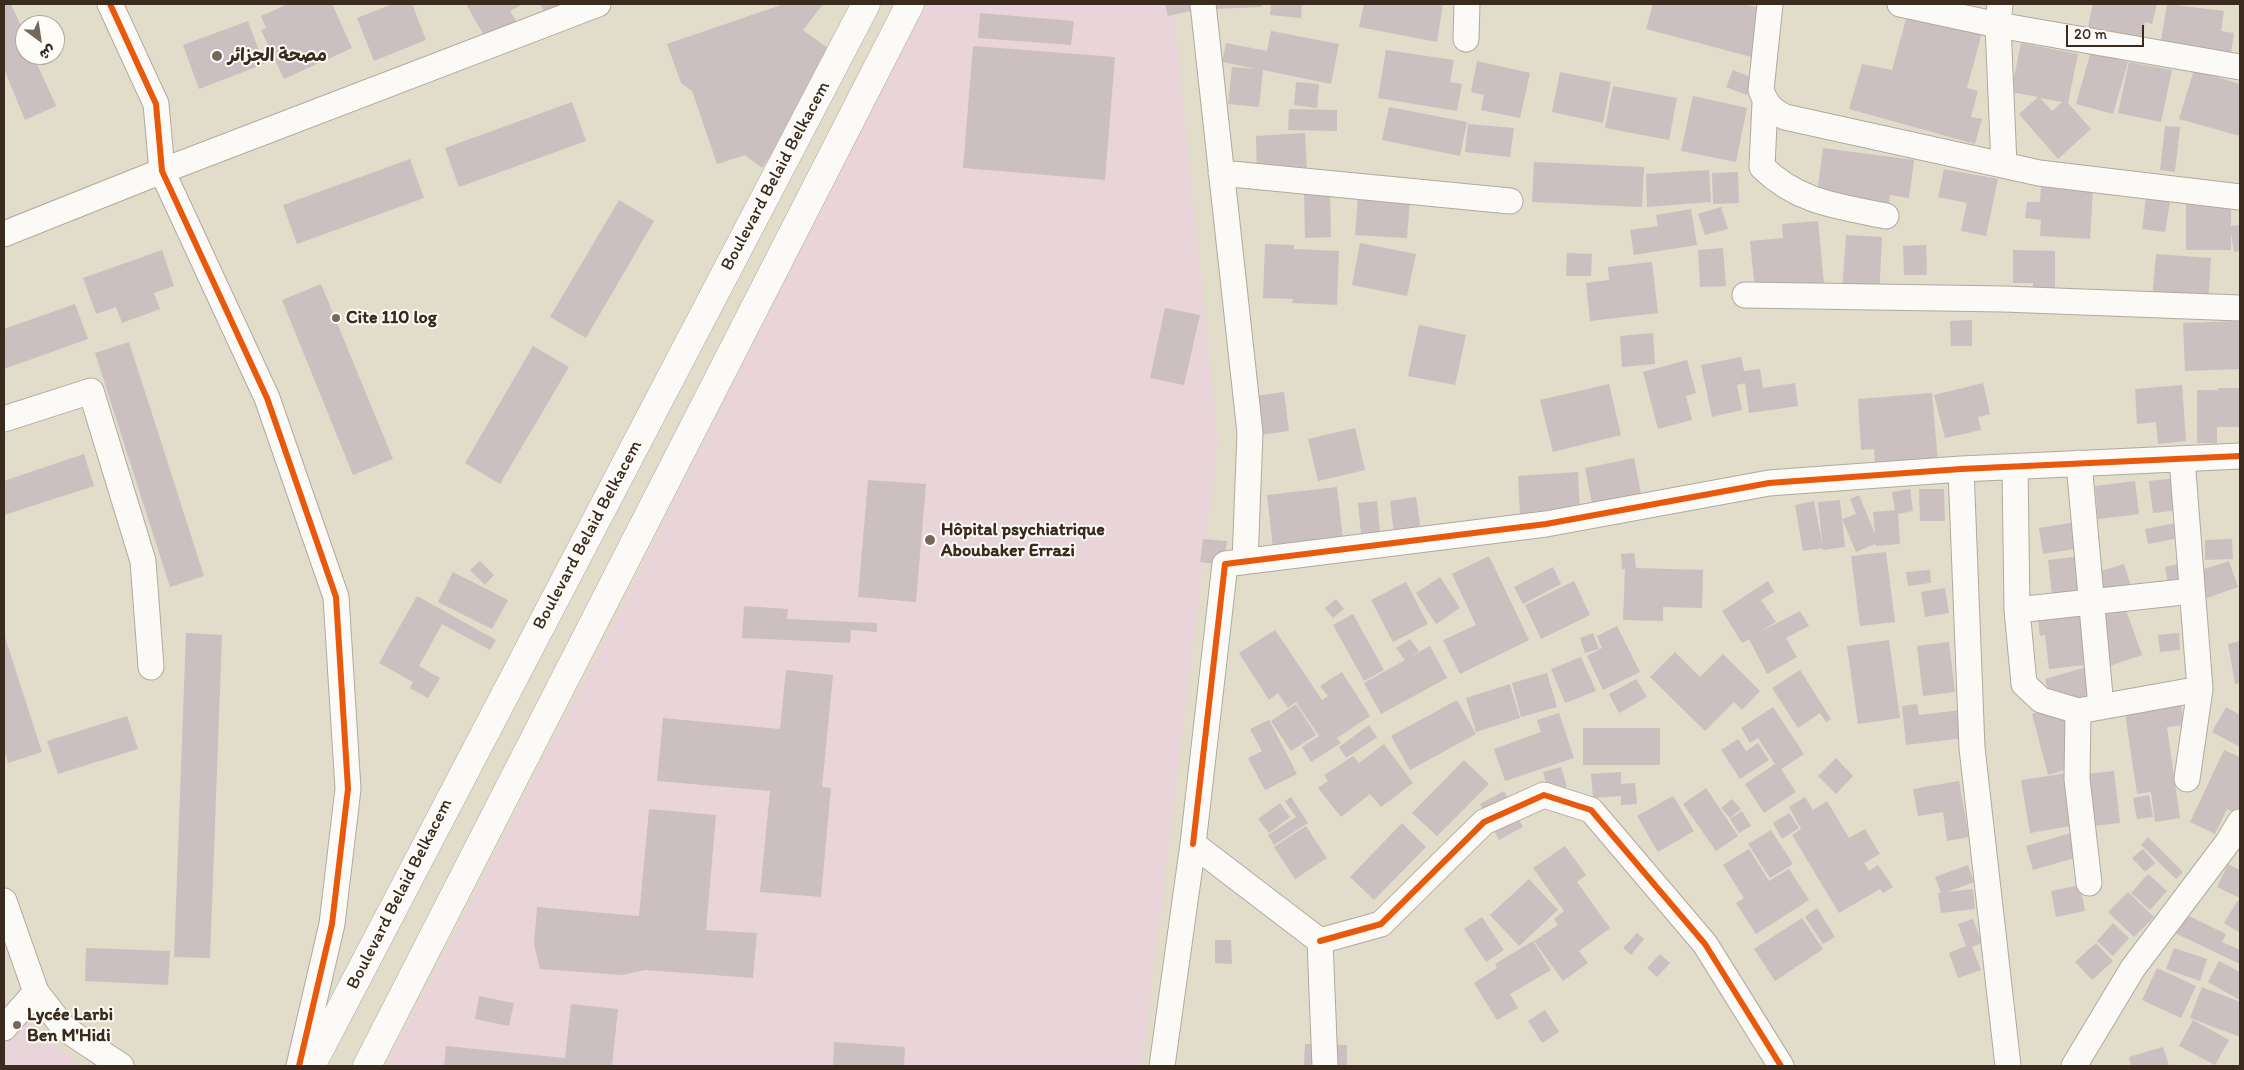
<!DOCTYPE html>
<html>
<head>
<meta charset="utf-8">
<style>
  body { margin:0 }
  #map { position:relative; width:2244px; height:1070px; overflow:hidden; background:#e2dcca; font-family:Itim,"Playpen Sans Arabic",sans-serif }
  canvas { display:block }
  .frame { position:absolute; inset:0; border:5px solid #3b2a1e; pointer-events:none }
  .north { position:absolute; left:15px; top:15px; width:50px; height:50px; box-sizing:border-box; background:#fdfcf7; border:1px solid #afa8a0; border-radius:50%; rotate:149deg; font-size:14px; font-weight:700; line-height:20px; text-align:center; color:#3b2a1e }
  .north::after { content:''; display:block; margin:auto; width:18px; height:22px; background:#75685a; clip-path:polygon(50% 0,100% 100%,50% 72%,0 100%) }
  .scale { position:absolute; left:2066px; top:25px; width:78px; height:22px; box-sizing:border-box; border:2px solid #3b2a1e; border-top:0; padding-left:6px; font-size:15px; line-height:18px; white-space:nowrap; color:#3b2a1e; -webkit-text-stroke:4px #fdfcf7; paint-order:stroke }
</style>
</head>
<body>
<div id="map">
<canvas width="2244" height="1070"></canvas>
<div class="frame"></div>
<div class="north">ش</div>
<div class="scale">20 m</div>
</div>
<script>
const c = document.querySelector('canvas').getContext('2d');
c.lineJoin = 'round';
function fill(path, color) {
  c.fillStyle = color;
  c.fill(path, 'evenodd');
}
function trace(path, color, width, dash) {
  c.strokeStyle = color;
  c.lineWidth = width;
  c.lineCap = dash ? 'butt' : 'round';
  c.setLineDash(dash || []);
  c.stroke(path);
}
function write(font, color, halo, rows, align = 'center') {
  c.font = font + ' Itim,"Playpen Sans Arabic",sans-serif';
  c.lineWidth = 4;
  c.setLineDash([]);
  c.textBaseline = 'middle';
  c.strokeStyle = halo;
  c.fillStyle = color;
  for (const [text, x, y, turn = 0] of rows) {
    c.save();
    c.translate(x, y);
    c.rotate((+turn || 0) * Math.PI / 180);
    c.textAlign = isNaN(turn) ? turn : align;
    if (halo) c.strokeText(text, 0, 0);
    c.fillText(text, 0, 0);
    c.restore();
  }
}
fill(new Path2D(`
  M922 4H1173L1218 442 1142 1066H386L605 639Z
  M4 993 35 1030 82 1066H4Z`), '#e9d5d9');
fill(new Path2D(`
  M4 4H11L25 35V55H33L56 106 25 120 4 69Z
  M288 4H332L352 48 284 79 261 30 266 28 261 16Z
  M393 4H412L426 40 374 61 357 18Z
  M466 4H523L510 11 518 24 487 41Z
  M540 4H563L566 10 548 19Z
  M784 4H823L803 30 829 49 831 56 806 90 810 103 762 168 745 155 717 164 692 91 681 83 667 44Z
  M1165 4H1190L1191 11 1168 16Z
  M1214 4H1262V7L1215 9Z
  M1271 4H1302L1301 18 1270 15Z
  M1364 4H1443L1437 42 1359 27Z
  M1653 4H1744L1759 8V59L1646 29Z
  M2093 4H2157L2152 24 2145 22 2141 43 2087 31Z
  M2167 4 2224 11 2221 31 2234 33 2230 59 2160 47Z
  M1908 12 1982 33 1967 88 1978 91 1971 117 1982 119 1975 144 1849 109 1862 64 1892 70Z
  M980 13 1074 21 1071 45 978 38Z
  M248 21 264 64 199 89 183 45Z
  M1271 31 1339 44 1331 84 1263 70 1259 107 1228 104 1232 67 1257 69 1222 62 1226 43 1267 51Z
  M2021 43 2078 54 2068 103 2091 129 2058 159 2019 114 2038 97 2011 92ZM2040 98 2062 102 2052 111Z
  M973 46 1115 57 1105 180 963 168Z
  M1386 50 1454 60 1450 82 1462 84 1457 111 1378 98Z
  M2091 51 2128 62 2113 114 2076 104Z
  M1477 61 1530 73 1520 118 1481 110 1484 95 1471 92Z
  M2129 62 2172 70 2161 122 2118 113Z
  M1733 70 1753 78 1747 95 1726 87Z
  M2194 70 2240 84V136L2179 119Z
  M1560 72 1611 82 1603 123 1552 112Z
  M1296 82 1319 84 1317 108 1294 105Z
  M1613 86 1677 98 1669 140 1605 128Z
  M1693 96 1747 108 1736 162 1681 151Z
  M572 102 586 141 459 187 445 148Z
  M1389 107 1467 122 1460 156 1382 140Z
  M1289 109 1337 110V131L1288 130Z
  M1468 124 1514 128 1510 157 1465 152Z
  M2165 126 2180 127 2175 172 2160 170Z
  M1305 133 1307 171 1257 174 1256 136Z
  M1823 148 1914 160 1909 198 1890 195 1889 203 1817 194Z
  M410 159 424 198 297 244 283 205Z
  M1534 162 1644 167 1642 207 1532 202Z
  M1944 169 1998 179 1986 236 1961 231 1967 203 1938 197Z
  M1709 170 1711 202 1647 207 1646 174Z
  M1738 172 1739 203 1713 204 1712 173Z
  M2041 187 2093 189 2090 239 2040 236 2041 220 2025 218 2027 202H2040Z
  M1304 190H1330L1331 237 1305 238Z
  M1358 196 1410 199 1407 238 1355 235Z
  M2146 197 2170 201 2165 232 2142 229Z
  M619 200 654 221 586 338 550 317Z
  M2186 202H2231V226L2240 225V251L2234 252 2231 233V250H2186Z
  M1721 207 1728 229 1705 235 1698 214Z
  M1691 209 1697 245 1634 255 1630 230 1658 226 1656 215Z
  M1818 221 1824 284 1755 290 1750 241 1783 238 1782 224Z
  M1846 235 1882 237 1879 297 1842 295Z
  M1360 243 1416 254 1407 296 1352 285Z
  M1265 244 1294 245V249L1339 251 1337 305 1292 303 1293 299 1263 298Z
  M1926 245 1927 275H1904L1903 246Z
  M1723 248 1726 286 1700 287 1698 250Z
  M162 250 174 286 154 293 160 309 122 323 116 307 96 314 83 278Z
  M2013 250 2055 251V297H2033V283H2013Z
  M1567 253 1592 254 1591 276H1566Z
  M2156 254 2211 258 2208 303 2152 299Z
  M1652 262 1658 313 1590 321 1586 283 1609 280 1608 267Z
  M321 284 393 459 353 475 282 300Z
  M75 304 88 339 4 369V329Z
  M1165 308 1200 315 1184 385 1150 378Z
  M1972 320V346H1951L1950 321Z
  M2240 321V369L2185 371 2183 323Z
  M1419 325 1466 335 1455 385 1408 376Z
  M1653 333 1655 364 1622 367 1620 336Z
  M129 342 204 576 170 587 95 353Z
  M533 346 569 367 500 484 465 463Z
  M1741 357 1744 371 1760 369 1763 388 1795 383 1798 406 1749 413 1745 383 1737 385 1742 410 1712 417 1701 365Z
  M1687 360 1696 393 1686 396 1692 420 1658 429 1643 372Z
  M1983 383 1990 414 1978 417 1981 430 1945 438 1934 395Z
  M1609 384 1621 435 1553 452 1540 400Z
  M2182 385 2186 441 2158 444 2156 422 2137 424 2135 389Z
  M2218 388H2240V427H2217V443H2197V390H2218Z
  M1284 392 1289 431 1260 435 1255 396Z
  M1932 393 1938 462 1875 465 1874 449 1861 450 1858 399Z
  M1355 428 1365 470 1318 481 1308 439Z
  M84 454 94 486 4 515V481Z
  M1634 458 1642 499 1593 509 1585 468Z
  M1578 472 1580 511 1520 515 1518 476Z
  M2177 478 2180 510 2153 513 2149 481Z
  M868 480 926 484 916 602 858 597Z
  M2135 481 2139 514 2098 519 2095 486Z
  M1337 487 1344 548 1274 557 1267 495Z
  M1910 489 1913 511 1898 514 1900 544 1876 546 1875 544 1856 552 1842 519 1845 547 1823 550 1818 502 1840 500 1842 519 1856 514 1850 499 1859 495 1875 534 1873 512 1895 510 1892 492Z
  M1919 489H1944L1945 521H1920Z
  M1416 497 1421 531 1394 535 1390 501Z
  M1377 501 1381 542 1362 544 1358 503Z
  M1814 501 1823 548 1803 551 1795 505Z
  M2082 521 2087 547 2043 554 2039 528Z
  M2181 522 2184 537 2148 544 2145 529Z
  M1203 539 1227 541 1224 565 1200 562Z
  M2232 539 2233 559 2205 560V540Z
  M1886 552 1895 622 1860 626 1851 556Z
  M1634 553 1636 568 1703 570 1702 608 1663 607V621L1623 620 1625 569H1622L1621 554Z
  M1489 556 1529 640 1460 674 1443 640 1476 625 1452 574Z
  M2081 556 2086 599 2053 603 2048 560Z
  M480 561 494 575 485 585 470 570Z
  M2229 561 2238 587 2207 598 2198 571Z
  M2124 564 2133 593 2102 602 2094 573Z
  M2178 564 2182 589 2169 591 2165 567Z
  M1553 567 1561 584 1523 604 1514 587Z
  M1930 570 1931 583 1908 586 1906 572Z
  M453 572 508 600 492 629 438 602Z
  M1440 577 1460 608 1436 624 1416 593Z
  M1574 581 1590 615 1541 639 1525 605Z
  M1768 581 1774 592 1761 600 1776 622 1758 633 1800 611 1809 626 1786 638 1797 657 1767 674 1749 639 1742 643 1722 611Z
  M1406 582 1428 624 1393 642 1371 600Z
  M1945 588 1949 613 1925 617 1921 592Z
  M417 596 496 640 490 650 442 624 419 666 440 678 428 698 410 688 413 682 379 663Z
  M1336 599 1344 609 1333 618 1325 608Z
  M744 606 788 609 787 619 877 623V632L851 630 850 643 742 638Z
  M2125 607 2142 655 2109 666 2093 618Z
  M2090 613 2094 641 2082 642 2085 665 2049 669 2045 635 2040 636 2038 620Z
  M1353 614 1384 670 1364 681 1333 625Z
  M1617 626 1640 672 1603 690 1587 656 1602 648 1597 636Z
  M1275 630 1322 700 1328 696 1320 686 1342 672 1370 716 1337 738 1341 743 1311 762 1302 747 1319 736 1296 702 1288 708 1278 693 1269 700 1239 653Z
  M186 633 222 635 210 958 174 957Z
  M1593 633 1599 649 1585 653 1580 638Z
  M2179 633 2180 650 2160 652 2158 635Z
  M4 634 42 752 8 763 4 750Z
  M1410 639 1419 651 1410 657 1430 646 1447 678 1381 714 1364 683 1405 660 1396 648Z
  M1889 640 1900 718 1858 724 1847 646Z
  M2240 641V683L2235 684 2228 644Z
  M1949 642 1955 692 1923 696 1917 646Z
  M1675 652 1700 677 1723 654 1760 691 1742 710 1734 702 1705 731 1650 677Z
  M1581 657 1596 691 1565 703 1551 669Z
  M2093 665 2100 691 2053 706 2045 679Z
  M786 670 833 675 822 787 831 788 821 897 760 892 770 791 657 781 663 718 780 729Z
  M1800 670 1831 719 1826 722 1820 713 1798 728 1772 688Z
  M1547 673 1557 707 1521 717 1512 683Z
  M1636 679 1647 697 1619 713 1609 694Z
  M1510 684 1520 718 1476 732 1466 698Z
  M1457 700 1476 734 1410 770 1391 736Z
  M1296 704 1316 735 1291 751 1271 721Z
  M1917 704 1919 715 1961 710 1964 738 1906 745 1902 706Z
  M2062 705 2078 766 2048 775 2032 714Z
  M2181 705 2184 725 2167 727 2180 818 2155 822 2151 792 2137 794 2125 713Z
  M1773 707 1804 754 1781 769 1796 792 1764 813 1745 784 1775 764 1758 738 1750 743 1741 728Z
  M2226 707 2240 715V747L2212 732Z
  M1559 713 1574 758 1505 781 1494 749 1541 732 1537 720Z
  M127 716 138 749 58 774 47 741Z
  M1269 720 1297 774 1265 790 1248 758 1262 751 1250 729Z
  M1369 725 1377 737 1346 758 1339 747Z
  M1583 728H1660V765H1583Z
  M1738 739 1746 751 1758 743 1769 760 1740 779 1721 750Z
  M1384 744 1413 783 1381 807 1370 794 1341 817 1318 788 1328 781 1324 775 1353 756 1359 763Z
  M2224 750 2240 757V816L2227 809 2215 834 2190 822Z
  M1836 758 1853 776 1836 794 1818 776Z
  M1464 760 1489 784 1437 836 1412 813Z
  M1561 767 1567 787 1549 792 1543 772Z
  M2114 771 2120 823 2092 826 2086 774Z
  M1621 772V784L1635 783 1637 804 1621 805V796L1593 798 1591 774Z
  M2068 773 2076 825 2030 833 2021 780Z
  M1959 781 1969 837 1947 841 1943 812 1918 816 1913 789Z
  M1706 788 1738 836 1716 851 1683 804Z
  M1504 791 1523 827 1499 840 1480 804Z
  M2149 795 2153 817 2137 819 2133 798Z
  M1673 796 1694 831 1658 852 1637 816Z
  M1291 797 1308 823 1274 845 1268 835 1296 817 1285 801Z
  M1805 797 1813 810 1827 801 1849 838 1865 829 1880 854 1864 863 1869 871 1878 865 1893 887 1883 893 1880 889 1839 913 1792 835 1801 829 1789 807Z
  M1732 799 1741 809 1730 818 1721 808Z
  M1280 803 1290 817 1269 833 1258 819Z
  M649 809 716 815 706 930 757 933 753 978 645 970 622 975 540 969 534 945 537 907 639 916Z
  M1742 811 1751 826 1739 833 1730 819Z
  M1789 813 1799 828 1782 839 1773 823Z
  M1402 823 1426 847 1374 900 1350 877Z
  M1306 826 1327 858 1295 879 1274 847Z
  M1771 830 1793 864 1770 878 1748 844Z
  M2071 833 2078 857 2033 870 2026 846Z
  M2148 837 2183 872 2176 879 2141 845Z
  M1565 846 1586 875 1577 882 1610 928 1579 951 1588 963 1563 981 1534 941 1558 925 1554 919 1564 911 1533 868Z
  M1749 849 1769 881 1789 869 1809 900 1756 934 1736 903 1744 898 1723 865Z
  M2143 849 2155 863 2145 872 2132 858Z
  M2228 864 2240 870V898L2217 887Z
  M1968 865 1974 882 1947 892 1973 889 1975 909 1941 913 1938 893H1941L1935 877Z
  M2148 874 2167 891 2150 910 2131 893Z
  M1529 879 1558 910 1519 946 1490 915Z
  M2080 885 2085 911 2056 917 2051 891Z
  M2128 892 2154 917 2134 937 2108 912Z
  M2238 900 2240 902V933L2224 923Z
  M1817 908 1835 937 1823 944 1805 917Z
  M2185 914 2226 934 2222 942 2240 950V964L2175 933Z
  M1482 917 1504 950 1486 962 1464 929Z
  M1802 918 1823 949 1775 981 1754 949Z
  M1973 919 1982 943 1972 947 1981 970 1958 978 1949 953 1966 946 1958 924Z
  M2113 923 2129 938 2113 956 2097 941Z
  M1637 933 1644 939 1631 955 1623 948Z
  M1215 940H1231L1232 964 1215 963Z
  M1533 941 1551 970 1510 994 1518 1008 1497 1020 1474 983 1497 968 1495 964Z
  M2096 943 2113 961 2092 980 2075 962Z
  M86 948 170 951 168 985 85 981Z
  M2174 948 2207 959 2200 981 2166 969Z
  M1660 954 1670 963 1657 977 1647 968Z
  M2219 961 2240 972V1000L2208 982Z
  M2157 968 2196 986 2181 1018 2142 1000Z
  M2202 987 2240 1002V1037L2190 1018Z
  M479 996 514 1003 509 1026 475 1019Z
  M571 1004 618 1009 612 1066H444L446 1046 565 1058Z
  M1545 1010 1559 1032 1542 1043 1528 1021Z
  M2193 1020 2229 1040 2215 1065 2179 1046Z
  M834 1042 905 1047 904 1066H833Z
  M1305 1044 1347 1045V1066H1304Z
  M2163 1047 2169 1066H2131L2129 1057Z`), '#ccbfc0');
const minor = new Path2D(`
  M110 4 156 104 162 171 267 398 336 597 348 789 332 924 299 1066
  M1203 4 1250 433 1245 561
  M1770 4 1761 90C1766 104 1771 110 1785 117L2039 173 2240 197
  M1900 4 1998 25 2240 67
  M2000 4 1998 25 2004 165
  M1466 39 1467 4
  M1765 102 1762 167C1799 203 1838 206 1886 216
  M1221 173 1510 201
  M4 234 162 171 598 4
  M1745 295 2004 299 2240 308
  M4 419 91 391 143 561 151 667
  M2182 459 2200 689 2187 779
  M2079 463 2101 707
  M2015 467 2017 610 2024 684 2041 700 2078 711 2200 689
  M1961 469 1972 748 2008 1066
  M2017 610 2192 591
  M2078 711 2077 779 2089 883
  M1193 844 1225 564 1546 524 1769 483 1961 469 2240 456
  M4 901 36 992 64 1028 121 1066
  M1320 941 1381 924 1484 822 1544 795 1591 810 1705 944 1781 1066
  M4 1028 36 992
  M1162 1066 1193 844 1320 941 1325 1066
  M2074 1066 2133 968 2228 842 2240 822`);
const major = new Path2D(`
  M311 1066 866 4
  M367 1066 910 4`);
trace(minor, '#b0aa9e', 27);
trace(major, '#b0aa9e', 29);
trace(minor, '#fbfaf7', 25);
trace(major, '#fbfaf7', 28);
trace(new Path2D(`
  M110 4 156 104 162 171 267 398 336 597 348 789 332 924 299 1066
  M1193 844 1225 564 1546 524 1769 483 1961 469 2240 456
  M1320 941 1381 924 1484 822 1544 795 1591 810 1705 944 1781 1066`), '#e8590c', 6);
for (const [x, y, r, color] of [
  [217,56,6,"#75685a"],
  [336,318,5,"#75685a"],
  [930,540,6,"#75685a"],
  [17,1025,5,"#75685a"]
]) {
  const dot = new Path2D();
  dot.arc(x, y, r, 0, 2 * Math.PI);
  c.fillStyle = color;
  c.fill(dot);
  trace(dot, '#fdfcf7', 2);
}
write('bold 18px', '#3b2a1e', '#fdfcf7', [
  ["مصحة الجزائر",228,56],
  ["Cite 110 log",346,318],
  ["Hôpital psychiatrique",941,530],
  ["Aboubaker Errazi",941,551],
  ["Lycée Larbi",27,1015],
  ["Ben M'Hidi",27,1036]
], 'left');
write('18px', '#3b2a1e', '#fdfcf7', [
  ["Boulevard Belaid Belkacem",776,176,-62],
  ["Boulevard Belaid Belkacem",588,535,-62],
  ["Boulevard Belaid Belkacem",400,894,-63]
]);
</script>
</body>
</html>
